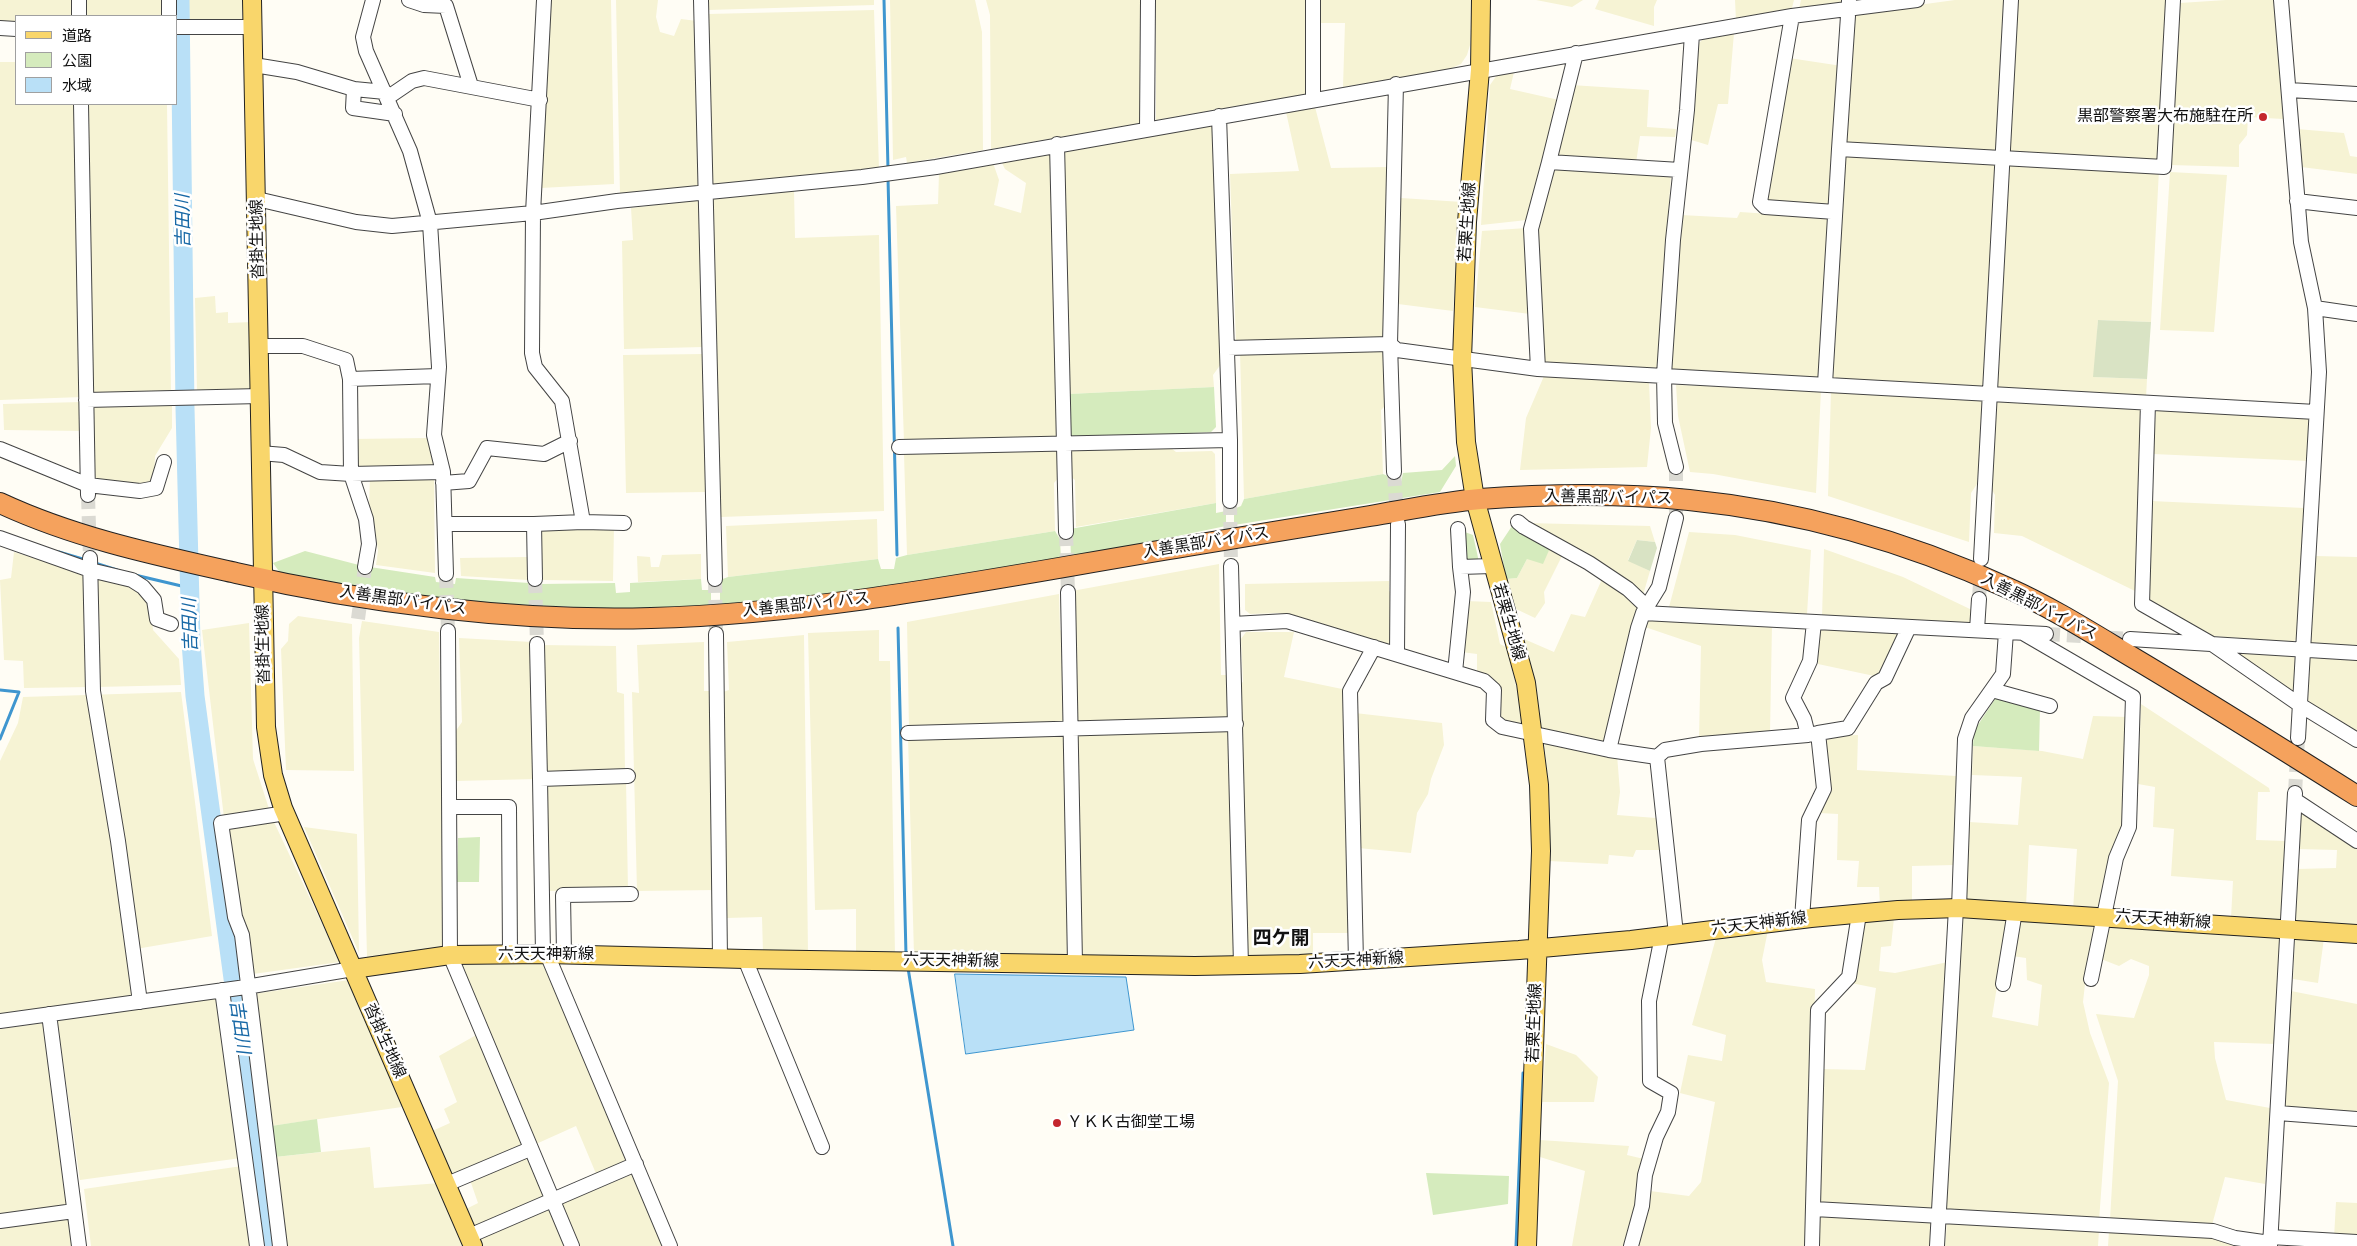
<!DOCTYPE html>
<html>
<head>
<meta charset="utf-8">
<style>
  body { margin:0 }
  #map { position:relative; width:2357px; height:1246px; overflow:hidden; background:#fffdf5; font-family:"Times New Roman","Noto Sans JP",serif }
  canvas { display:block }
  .legend { position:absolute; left:15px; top:15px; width:162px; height:90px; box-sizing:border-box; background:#fff; border:1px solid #a0a0a0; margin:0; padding:6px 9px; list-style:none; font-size:15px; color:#111 }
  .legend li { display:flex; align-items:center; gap:10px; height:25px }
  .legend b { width:25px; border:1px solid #a0a0a0 }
</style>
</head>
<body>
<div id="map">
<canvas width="2357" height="1246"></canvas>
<ul class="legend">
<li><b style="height:6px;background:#f9d66b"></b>道路</li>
<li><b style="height:14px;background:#d5ebbd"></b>公園</li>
<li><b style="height:14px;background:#b9e0f7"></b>水域</li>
</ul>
</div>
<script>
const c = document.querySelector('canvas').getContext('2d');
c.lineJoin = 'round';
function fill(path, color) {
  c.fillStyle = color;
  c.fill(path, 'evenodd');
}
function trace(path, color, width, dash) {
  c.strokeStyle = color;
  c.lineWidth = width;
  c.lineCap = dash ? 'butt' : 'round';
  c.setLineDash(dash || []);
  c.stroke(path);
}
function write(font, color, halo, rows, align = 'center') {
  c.font = font + ' "Times New Roman","Noto Sans JP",serif';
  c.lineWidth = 5;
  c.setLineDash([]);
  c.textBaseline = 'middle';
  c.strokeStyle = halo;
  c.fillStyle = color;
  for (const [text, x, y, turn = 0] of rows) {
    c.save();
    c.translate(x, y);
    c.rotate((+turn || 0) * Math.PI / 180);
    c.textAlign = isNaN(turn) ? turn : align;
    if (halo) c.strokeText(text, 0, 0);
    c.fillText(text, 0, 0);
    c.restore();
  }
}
fill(new Path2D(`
  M0 0H74V16H16V23L0 21Z
  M82 0H163L164 16H82Z
  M187 0H242V20L187 23Z
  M549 0H611L614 184 541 188Z
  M616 0H658L656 17 660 32 674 36 681 19 697 21 700 188 620 195Z
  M708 0H874V5L708 10Z
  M890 0H975L982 32 983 150 907 163 906 157 893 160Z
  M986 0H1142V123L991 149 990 15Z
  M1156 0H1307L1306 94 1156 120Z
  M1317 0H1471L1470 45 1467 55 1461 64 1447 70 1343 87 1345 23H1317Z
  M1536 0H1583L1572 7Z
  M1599 0H1657L1654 7V26L1595 9Z
  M1735 0H1794L1791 12 1736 21Z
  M1801 0H1841V4L1799 9Z
  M1955 0H2006L1998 154 1845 145 1852 14Z
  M2016 0H2169L2159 163 2009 154Z
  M2226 0H2275L2283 119 2248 117 2247 135 2239 145V167L2170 165 2180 3Z
  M874 10 879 169 712 186 708 14Z
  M1734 33 1728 104H1718L1708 145 1688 139 1699 43 1704 38Z
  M1789 58 1842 66 1832 209 1765 204Z
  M0 62H16V104H77L82 397 0 400Z
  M1514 72 1510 89 1559 100 1527 220 1481 225 1490 85 1497 75Z
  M1571 85 1649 90 1647 127 1676 129 1675 137 1640 136 1636 163 1555 158Z
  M85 104H167L171 395 90 397Z
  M1315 107 1331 168 1389 167 1385 338 1236 342 1230 174 1299 171 1286 112Z
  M1213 126 1221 364 1213 375 1214 387 1069 394 1063 151Z
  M2297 129 2344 133 2350 156 2357 157V174L2301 167Z
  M1052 153 1059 440 904 442 896 206 938 204 939 173 993 163 999 180 994 205 1021 213 1026 183 1005 169 1001 161Z
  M1846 154 1997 163 1984 387 1833 379Z
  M2007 162 2159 170 2151 322 2098 320 2094 377 2147 379 2146 398 1995 389Z
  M1551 167 1671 174 1658 368 1543 362 1535 231Z
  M2170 172 2227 175 2214 332 2160 330Z
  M794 190 795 238 879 235 884 511 721 517 712 199Z
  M1401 198 1462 202 1453 311 1398 304Z
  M700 200 703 347 624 349 622 241 633 240 631 208Z
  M1740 212 1830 218 1821 378 1671 370 1681 215 1737 218Z
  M1527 228 1530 314 1475 307 1482 231Z
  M215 296 216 313 228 312V323L252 322V392H197L195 298Z
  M1386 347 1388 403 1381 410 1383 474 1244 499 1240 352Z
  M704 354 706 492 626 493 623 355Z
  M1544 376 1649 382 1651 428 1647 467 1520 470 1526 418Z
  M1676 385 1821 390 1816 493 1713 474 1690 472 1678 416Z
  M1831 391 1984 401 1977 484 1971 493 1969 542 1828 496Z
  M82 402 83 431 4 430 3 404Z
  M172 402V428L155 456 154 484H108L91 482 89 405Z
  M1997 402 2143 409 2135 591 2022 536 1994 533 1995 495 1992 490Z
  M2156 409 2310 417 2308 461 2153 454Z
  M427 438 435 468 352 470V439Z
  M1166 444 1176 452 1212 451 1215 454 1216 503 1076 527 1075 480 1069 475V448Z
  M1058 449 1059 477 1054 483 1055 531 907 555 904 454 910 450Z
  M434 476 435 573 376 565 378 551 375 528 369 506 370 477Z
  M2151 501 2304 508 2297 639 2292 642 2212 636 2150 600 2145 592Z
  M877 519 878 559 728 577 726 526Z
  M1527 523 1650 526 1655 542 1637 540 1628 560 1650 571 1643 595Z
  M614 526 613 581 543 580 540 528Z
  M1689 532 1735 535 1811 550 1807 614 1669 607Z
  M1550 548 1563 554 1544 592 1545 603 1535 618 1516 609 1506 579 1517 578 1527 559Z
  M1824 549 1903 577 1972 610V624L1822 617Z
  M14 552 88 575 91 687 24 688 23 661 4 660 0 580 11 578Z
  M701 554V579L638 582 637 556 650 557 651 567H659L662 555Z
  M2316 556 2357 557V648L2310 645Z
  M528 557V580L461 576 460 558Z
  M1219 564 1221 675H1229V721L1073 725 1072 591Z
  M1603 577 1640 606 1605 741 1600 742 1542 732 1524 639 1554 652 1571 614 1585 617Z
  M94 578 137 587 150 601 153 630 179 659 181 685 97 687Z
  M1389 581V591L1395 596 1392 647 1279 613 1250 614 1245 610V584Z
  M1059 594 1060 630 1064 632 1066 724 909 729 907 622Z
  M1466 601 1491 602 1500 644 1506 647 1519 697 1522 726 1503 722 1485 676 1477 672V654L1461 652Z
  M298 616 352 624 354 771 286 770 281 649 288 641 289 624Z
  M1647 620 1772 625 1770 733 1699 739 1701 646 1645 627Z
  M362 621 439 632 444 950 367 957 359 638Z
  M249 623 253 759 270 812 224 818 202 630Z
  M1819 628 1903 632 1879 677 1818 664Z
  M879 630V661H890L895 955 856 954V909L815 910 808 633Z
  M1246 632H1294L1284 677 1347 690 1352 933H1313V958L1247 959 1241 683 1243 682 1241 639Z
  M804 635 808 953H763L762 917 727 918 723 692 729 690 727 642Z
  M459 638 532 642 536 779 456 781 455 732 462 722Z
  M704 642V691H712L716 890 637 891 632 692 639 693 637 645Z
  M541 645 616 646 617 692 624 694 625 773 543 776Z
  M2231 651 2295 655 2294 693Z
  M2310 658 2357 660V735L2308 703Z
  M181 692 212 936 130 950 137 996 0 1014V761L18 723 23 697Z
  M2141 704 2269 788 2270 792H2258L2256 840 2286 841 2282 921 2231 918 2233 881 2171 876 2174 829 2153 827 2155 787 2138 784Z
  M1355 713 1442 723 1444 745 1431 779 1428 794 1417 813 1411 853 1358 848Z
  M2093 716 2128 717 2122 829 2109 856 2101 912 2073 910 2077 849 2029 845 2026 906 1965 902 1969 822 2018 825 2022 777 1972 775 1973 746 2042 751 2083 759Z
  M1230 730 1235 960 1081 957 1074 734Z
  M1066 732 1071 958 914 955 908 737Z
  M1858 735 1857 770 1956 776 1955 865 1912 866V902L1880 906 1879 887H1857L1859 861 1837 860 1838 814 1819 813 1829 796 1830 769 1825 741 1833 736Z
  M1544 741 1617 755 1620 792 1617 815 1656 818 1660 850H1636L1633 857 1609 855 1608 864 1549 861 1550 800Z
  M626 780 628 890 546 891 543 782Z
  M2300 808 2357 846V928L2295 923 2297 869 2336 868 2337 850 2298 849Z
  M273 820 340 962 253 974 241 915 228 826Z
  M304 827 357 834 359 953Z
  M1963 915 2008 919 1992 1017 2038 1026 2042 985 2027 980 2026 958 2012 956 2018 918 2099 924 2086 975 2083 1002 2090 1033 2109 1083 2099 1221 1946 1213Z
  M1894 918 1891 946 1881 947 1879 971 1895 973 1948 962 1934 1212 1818 1206 1821 1069 1865 1070 1876 988 1851 983 1862 921Z
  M2109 927 2281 936 2275 1044 2214 1042 2215 1058 2226 1100 2270 1108 2265 1184 2225 1177 2212 1225 2110 1220 2118 1081 2096 1014 2134 1018 2149 975V966L2131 959 2119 966 2101 959Z
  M1768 930 1762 960 1766 982 1815 989 1809 1246H1636L1650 1191 1689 1196 1701 1182 1715 1102 1680 1093 1688 1055 1722 1061 1726 1035 1692 1025 1716 938Z
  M2295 936 2324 938 2318 983 2293 979Z
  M458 962H542L629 1163 597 1176 576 1126 536 1144Z
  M349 980 402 1107 271 1126 253 994Z
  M2291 991 2357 1004V1115L2284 1109Z
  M219 998 241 1158 80 1180 57 1020Z
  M44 1023 67 1208 0 1216V1029Z
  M478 1034 526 1147 450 1178 430 1132 450 1123 444 1109 457 1102 439 1056Z
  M1546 1044 1576 1055 1598 1077 1594 1102H1542Z
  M1540 1140 1629 1146 1627 1155 1644 1159 1637 1203 1626 1246H1572L1585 1171 1540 1157Z
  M370 1147 374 1188 440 1183 466 1246H286L275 1157Z
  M527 1156 546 1198 472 1229 466 1209 478 1203 470 1180Z
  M242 1166 253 1246H91L84 1189Z
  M633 1174 664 1246H579L561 1204Z
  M2336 1202 2357 1203V1239L2334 1238Z
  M550 1209 566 1246H479L476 1239Z
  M1817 1213 1934 1221 1933 1246H1816Z
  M69 1217 72 1246H0V1226Z
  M1947 1223 2099 1230 2098 1246H1945Z
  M2109 1231 2210 1236 2249 1246H2108Z`), '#f6f3d4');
fill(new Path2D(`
  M1214 387 1216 427 1211 432 1070 439 1069 394Z
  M1455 456 1456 466 1440 492 1234 525V509L1241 506 1244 499 1383 474 1390 477 1391 484 1401 482 1403 473 1442 470Z
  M1216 503V513L1226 511V526L1071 558 1070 529Z
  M1514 523 1550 548 1543 564 1527 559 1517 578 1506 579 1500 544Z
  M1055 531 1060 539 1061 560 801 599 720 606V580L728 577 878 559 881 569H894L896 558 907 555Z
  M1462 531 1473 535 1479 562H1464Z
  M305 551 359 565 358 571 368 574 370 567 435 577 436 582 455 584 456 578 529 583 530 589 540 590 541 584 615 583 616 593 630 592V583L701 579 702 590H711V607L636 610 472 602 430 599 281 574 273 563Z
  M1997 696 2040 709 2039 751 1973 746 1974 731Z
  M480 837 479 882H457L458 838Z
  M317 1119 321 1152 275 1157 271 1126Z
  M1426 1173 1509 1176 1508 1204 1433 1215Z`), '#d5ebbd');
fill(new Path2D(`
  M2098 320 2151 322 2147 379 2093 377Z
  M1637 540 1655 542 1657 548 1650 571 1628 561Z`), '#d9e3c4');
const water = new Path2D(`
  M955 974 1126 977 1134 1030 966 1054Z`);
fill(water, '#b9e0f7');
trace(water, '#3f96cf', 1);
trace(new Path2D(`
  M884 0 888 169
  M888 178 897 555
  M59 552 86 560
  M95 563 117 570
  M135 575 190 588
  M898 628 906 955
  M0 690 19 692 0 739
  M908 968 953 1246
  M1516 1246 1523 1073`), '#3f96cf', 3);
trace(new Path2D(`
  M180 0 185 408 191 642 195 696 269 1246`), '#b9e0f7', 19);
trace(new Path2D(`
  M1676 467V518
  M1394 472 1397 518
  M88 495 90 558
  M1230 501 1231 566
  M1066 532 1068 592
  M446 574 448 631
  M535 579 537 644
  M715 579 716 634
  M1979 599 1981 567
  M358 619 365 567
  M2046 634 2130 639
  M2295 793 2298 738`), '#dbdad3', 14, [14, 7]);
const minor = new Path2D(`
  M79 0V16
  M169 0V16
  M373 0 363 37 366 51 410 151 430 223 439 367 434 435 443 472 446 574
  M409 0 424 5 446 6 471 86
  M544 0 533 213 532 353 535 367 562 401 583 522 624 523
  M701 0 715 579
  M2281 0 2301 242 2315 308 2319 372 2298 738
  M1849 1 1839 149 2164 167 2173 0
  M1792 16 1760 202 1765 207 1835 212
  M176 27H253
  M0 28 16 29
  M254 65 297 72 354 89
  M2289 90 2357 94
  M385 92 354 89 353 108 395 114
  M387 98 412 81 424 78 540 100
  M1313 99V0
  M81 104 88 495
  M1219 116 1230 440V501
  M1147 129 1148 0
  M1057 144 1066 532
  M1549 162 1576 53
  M257 199 356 222 392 226 533 213 617 201 862 177 936 167 1792 16 1917 0
  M2297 201 2357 208
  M2315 308 2357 314
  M260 346H303L346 360 350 379
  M1227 348 1390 344 1397 350 1538 369 2316 412
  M1538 369 1531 229 1549 162 1680 170
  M1825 384 1839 149
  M86 400 260 396
  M2148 403 2142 604 2212 644 2300 705 2357 740
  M899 447 1230 440
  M0 449 88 485 140 491 156 488 164 462
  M260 453 284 455 320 472 351 474 350 379 438 376
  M1676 467 1665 423 1664 375 1673 240 1687 110 1692 34
  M1394 472 1390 344 1396 84
  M443 483 469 481 487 448 544 454 570 441
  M1518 522 1524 527 1589 563 1628 589 1647 607
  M445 524H534
  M1458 529 1460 567
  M0 538 90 570 132 580 143 587 154 600 157 619 171 624
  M90 558 93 691 118 841 140 1002
  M1981 559 2011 0
  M1231 566 1241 965
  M365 567 369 544 366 519 351 474 443 472
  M535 579 534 524 583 522
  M1068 592 1075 963
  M1643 613 2046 634
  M1233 624 1287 621 1484 681 1494 690 1493 720 1502 727 1609 750 1638 628 1643 613 1659 587 1676 518
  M1977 630 1979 599
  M448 631 450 955 572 1246
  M2023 633 2133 697 2129 827 2116 858 2091 979
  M716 634 720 958
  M2130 639 2357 653
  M537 644 540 779 628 776
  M1397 654 1398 524
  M1455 672 1463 592 1460 567 1492 566
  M1992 690 2050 706
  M908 733 1236 724
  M1818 733 1848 728 1876 683 1885 678 1909 627
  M1609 750 1657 757 1676 934
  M1657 757 1665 750 1701 744 1808 735 1804 719 1793 698 1810 661 1814 622
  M540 779 543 954
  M2295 800 2357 841
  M450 807H509L510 954
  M1959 908 1965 739 1972 718 2003 674 2006 632
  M1802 919 1809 820 1824 789 1818 733 1808 735
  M547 954 670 1246
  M564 954 563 895 631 894
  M745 959 822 1147
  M1356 962 1350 691 1374 647
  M2003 984 2015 911
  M222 990 257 1246
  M49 1014 79 1246
  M0 1021 246 987 353 969
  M2278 1113 2357 1119
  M447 1184 530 1149
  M1814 1209 2213 1231 2235 1238 2270 1243
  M0 1221 74 1211
  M469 1236 636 1164
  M2270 1237 2357 1242
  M280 1246 242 935 235 917 221 823 286 813
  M1631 1246 1642 1206 1645 1175 1656 1137 1668 1112 1671 1093 1650 1081 1649 1001 1662 936
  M1812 1246 1818 1010 1849 977 1859 914
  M1937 1246 1956 908
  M2270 1246 2295 793`);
const major = new Path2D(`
  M252 0 266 727 273 775 283 808 473 1246
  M1481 0 1480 70 1467 222 1462 359 1466 442 1475 499 1526 683 1539 785 1541 851 1527 1246
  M353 969 450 955 547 954 745 959 1195 966 1300 964 1519 950 1631 940 1811 918 1898 910 1959 908 2357 934`);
const highway = new Path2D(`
  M0 503C75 538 156 555 236 573 365 603 518 622 651 618 832 613 1010 575 1188 546 1249 536 1310 526 1370 516 1406 510 1443 502 1480 499 1545 494 1624 493 1689 500 1799 511 1908 542 2008 588 2053 608 2095 635 2137 660 2211 704 2284 750 2357 796`);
trace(minor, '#444', 16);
trace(major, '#222', 20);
trace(highway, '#222', 22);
trace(minor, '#fff', 14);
trace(major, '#f9d66b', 18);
trace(highway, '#f5a25d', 20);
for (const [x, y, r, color] of [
  [2263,117,5,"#c4262e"],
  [1057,1123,5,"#c4262e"]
]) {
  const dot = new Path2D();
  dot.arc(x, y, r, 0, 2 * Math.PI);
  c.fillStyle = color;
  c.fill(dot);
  trace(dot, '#fff', 2);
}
write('16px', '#111', '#fff', [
  ["黒部警察署大布施駐在所",2253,117],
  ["ＹＫＫ古御堂工場",1067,1123,"left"]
], 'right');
write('16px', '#111', '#fff', [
  ["若栗生地線",1468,222,-86],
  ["沓掛生地線",258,239,-91],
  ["入善黒部バイパス",1608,498,1],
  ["入善黒部バイパス",1206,543,-9],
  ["入善黒部バイパス",403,601,8],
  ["入善黒部バイパス",806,605,-6],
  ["入善黒部バイパス",2039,607,27],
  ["若栗生地線",1508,622,74],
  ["沓掛生地線",264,644,-91],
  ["六天天神新線",2163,920,4],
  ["六天天神新線",1759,924,-7],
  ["六天天神新線",546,955],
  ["六天天神新線",951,961,1],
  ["六天天神新線",1356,961,-3],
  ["若栗生地線",1535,1023,-88],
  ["沓掛生地線",384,1041,66]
]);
write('italic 18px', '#1768a6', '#fff', [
  ["吉田川",184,221,-91],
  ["吉田川",191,625,-92],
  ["吉田川",239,1027,82]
]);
write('bold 19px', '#111', '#fff', [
  ["四ケ開",1281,939]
]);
</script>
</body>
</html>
